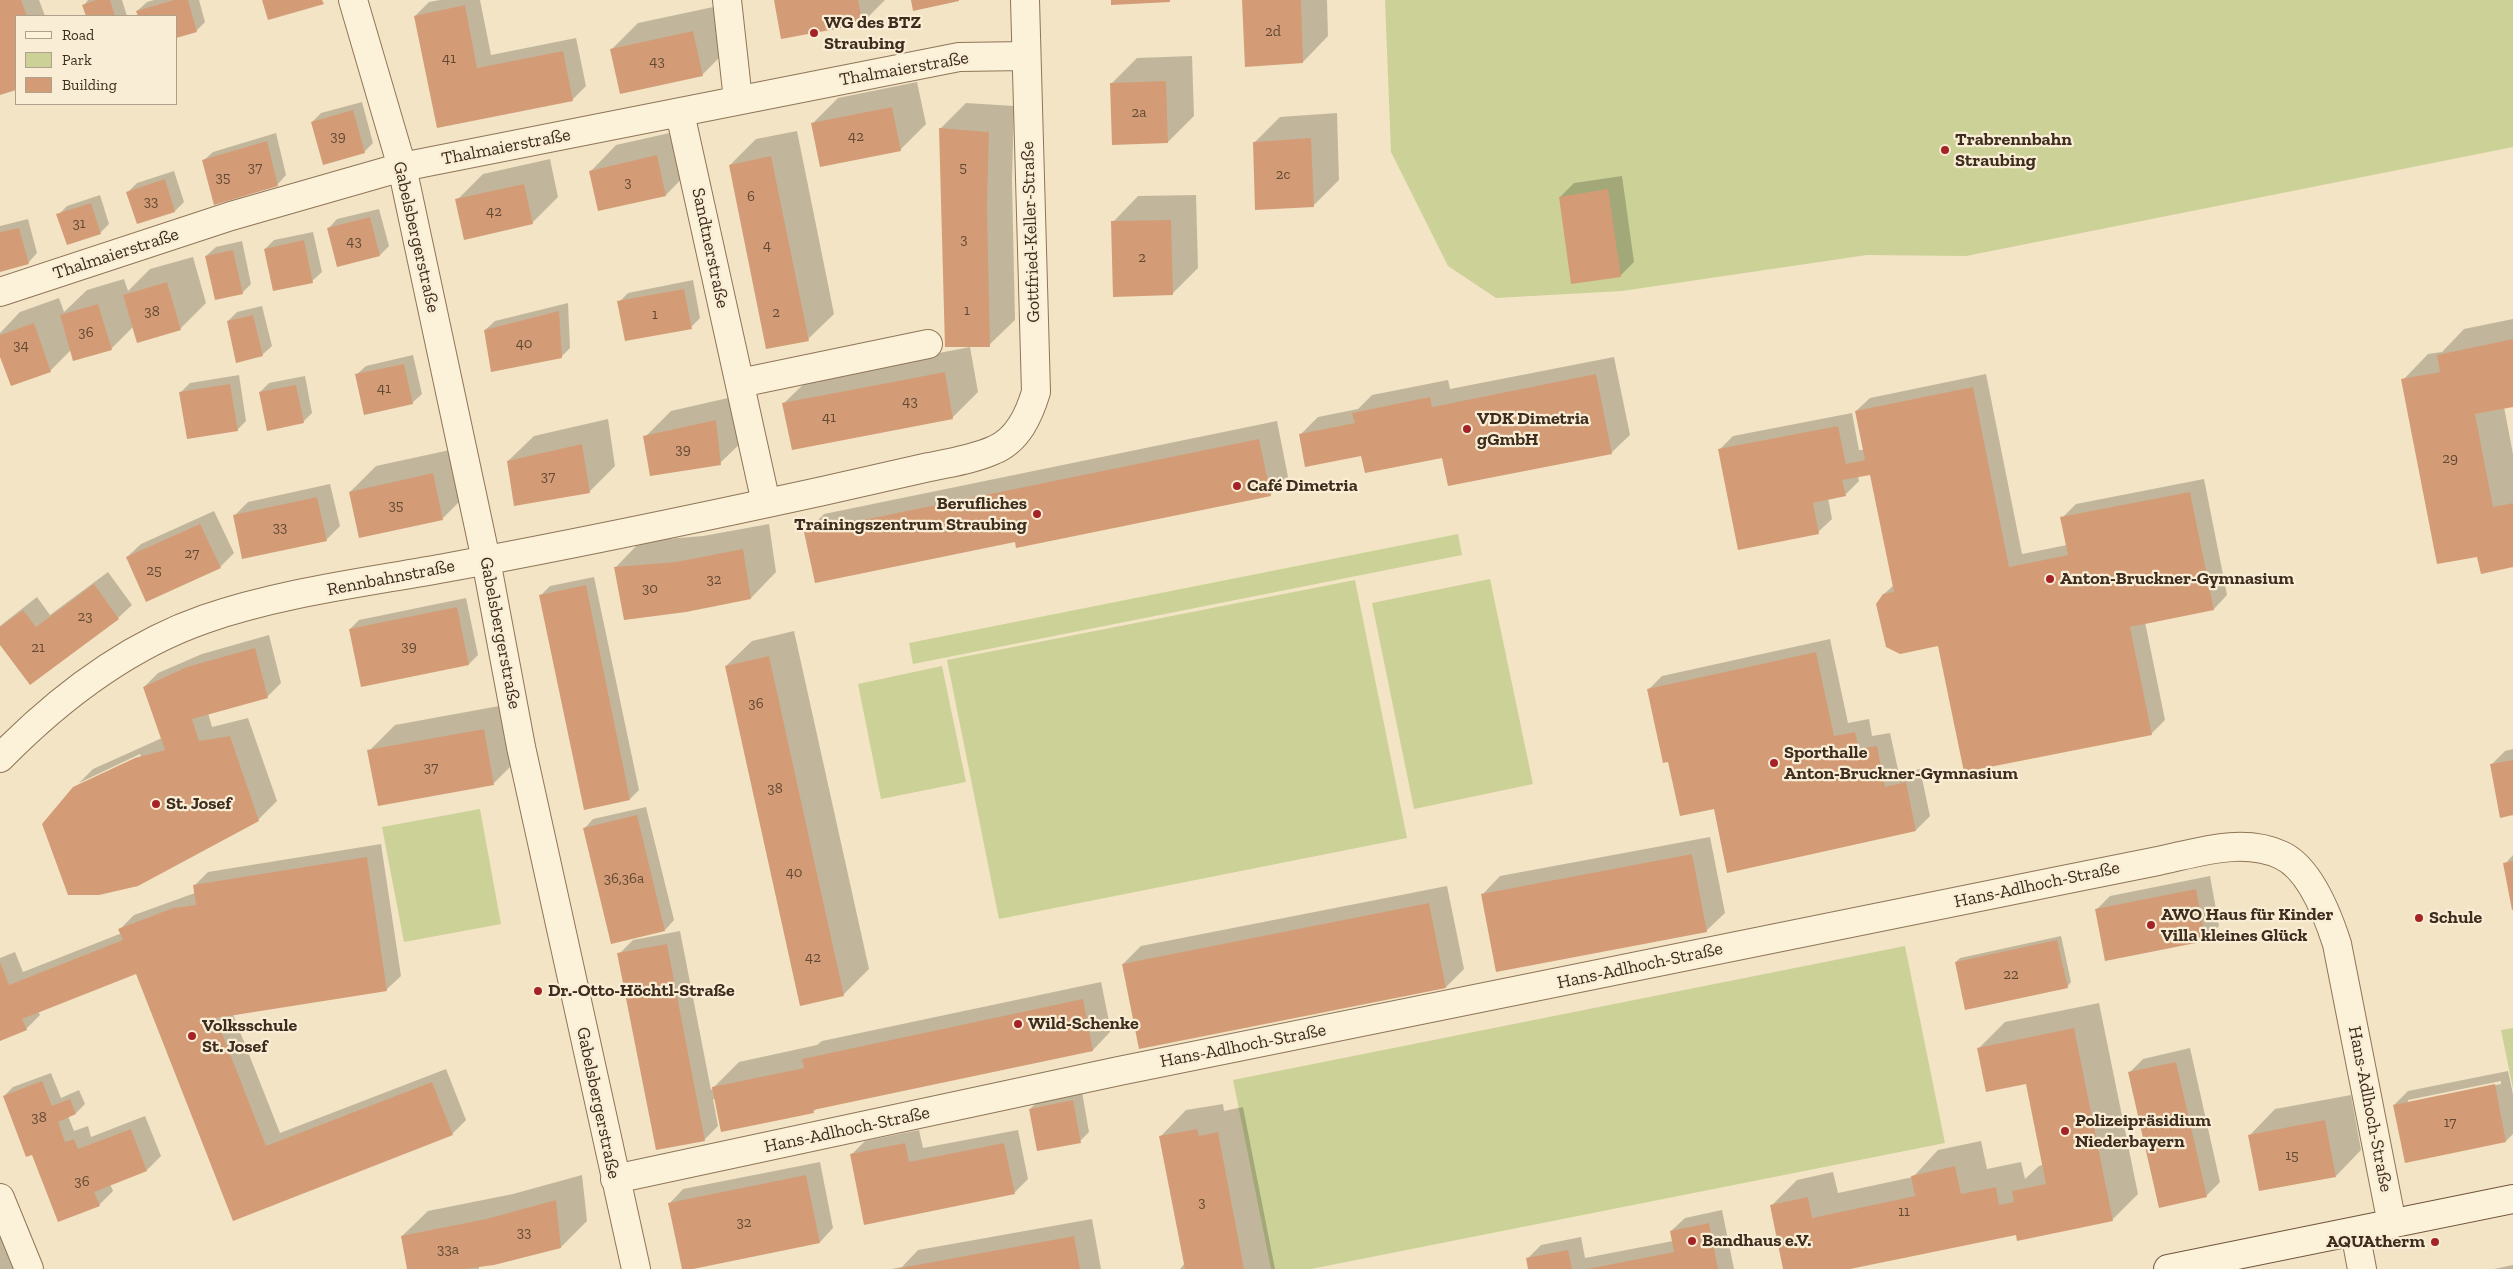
<!DOCTYPE html>
<html>
<head>
<meta charset="utf-8">
<style>
  body { margin:0 }
  #map { position:relative; width:2513px; height:1269px; overflow:hidden; background:#f2e4c4; font-family:"Zilla Slab",serif }
  canvas { display:block }
  .legend { position:absolute; left:15px; top:15px; width:162px; height:90px; box-sizing:border-box; background:#f9eed5; border:1px solid #aea18c; margin:0; padding:6px 9px; list-style:none; font-size:15px; color:#3e2d1e }
  .legend li { display:flex; align-items:center; gap:10px; height:25px }
  .legend b { width:25px; border:1px solid #aea18c }
</style>
</head>
<body>
<div id="map">
<canvas width="2513" height="1269"></canvas>
<ul class="legend">
<li><b style="height:6px;background:#fcf1d9"></b>Road</li>
<li><b style="height:14px;background:#ccd297"></b>Park</li>
<li><b style="height:14px;background:#d39c77"></b>Building</li>
</ul>
</div>
<script>
const c = document.querySelector('canvas').getContext('2d');
c.lineJoin = 'round';
function fill(path, color) {
  c.fillStyle = color;
  c.fill(path, 'evenodd');
}
function trace(path, color, width, dash) {
  c.strokeStyle = color;
  c.lineWidth = width;
  c.lineCap = dash ? 'butt' : 'round';
  c.setLineDash(dash || []);
  c.stroke(path);
}
function write(font, color, halo, rows, align = 'center') {
  c.font = font + ' "Zilla Slab",serif';
  c.lineWidth = 4.5;
  c.setLineDash([]);
  c.textBaseline = 'middle';
  c.strokeStyle = halo;
  c.fillStyle = color;
  for (const [text, x, y, turn = 0] of rows) {
    c.save();
    c.translate(x, y);
    c.rotate((+turn || 0) * Math.PI / 180);
    c.textAlign = isNaN(turn) ? turn : align;
    if (halo) c.strokeText(text, 0, 0);
    c.fillText(text, 0, 0);
    c.restore();
  }
}
fill(new Path2D(`
  M1385 0H2513V147L1966 256 1867 255 1622 291 1496 298 1448 266 1391 152Z
  M1458 534 1462 555 913 664 909 643Z
  M1490 579 1533 784 1414 809 1372 603Z
  M1355 580 1407 838 999 919 947 660Z
  M942 666 966 782 881 799 858 684Z
  M480 809 501 924 404 942 382 827Z
  M1905 946 1945 1143 1311 1269H1271L1233 1080Z
  M2513 1028V1089L2501 1030Z`), '#ccd297');
fill(new Path2D(`
  M0 0H39L45 16H16V88L0 94Z
  M88 0H122L127 16H87L84 5Z
  M154 0H199L205 22 196 31 176 16H139L137 11 147 2Z
  M440 0H480L491 55 576 38 586 86 572 100 438 127 415 16 429 2Z
  M775 0H885L862 23Z
  M1244 0H1327L1328 36 1303 62Z
  M718 6 728 49 702 75 612 49 638 23Z
  M1192 56 1194 116 1168 142 1112 83 1137 58Z
  M917 82 926 124 900 150 812 124 838 98Z
  M362 102 373 143 364 152 312 122 321 113Z
  M966 103 1014 106 1012 180 1015 320 989 345 940 129Z
  M1337 113 1339 180 1314 205 1254 143 1280 117Z
  M683 130 691 169 666 195 591 171 616 145Z
  M797 131 834 314 808 339 730 165 756 139Z
  M276 133 286 175 277 185 203 161 213 152Z
  M550 159 558 197 532 223 457 200 483 174Z
  M174 171 184 202 175 211 128 192 137 183Z
  M1622 176 1634 262 1620 276 1560 197 1574 183Z
  M100 195 109 224 100 233 58 215 67 206Z
  M1196 195 1198 268 1172 294 1113 222 1138 196Z
  M379 209 389 246 380 255 328 229 337 219Z
  M28 219 37 253 28 263 0 270V226Z
  M313 232 322 272 312 281 265 249 274 240Z
  M242 241 251 284 242 293 206 256 216 247Z
  M193 257 206 303 180 329 133 327 111 349 71 350 50 371 0 353V333L20 312 59 298 64 312 87 290 124 279 128 291 150 269Z
  M693 280 700 318 691 327 619 302 628 293Z
  M568 303 570 348 561 357 485 330 495 321Z
  M262 306 272 346 262 355 228 321 237 312Z
  M2513 319V405L2504 407 2513 454V566L2478 555 2403 380 2428 354 2442 352 2464 329Z
  M970 347 978 392 952 418 784 403 810 378Z
  M413 355 422 394 412 403 356 375 366 366Z
  M1614 357 1630 435 1611 453 1443 457 1362 455 1300 435 1318 417 1358 409 1372 395 1448 380 1450 389Z
  M1986 374 2022 554 2067 545 2062 518 2076 504 2204 479 2227 595 2214 609 2145 622 2165 720 2151 734 1939 645 1884 594 1894 585 1871 474 1858 476 1859 481 1845 495 1828 498 1832 519 1818 532 1719 450 1733 436 1852 413 1859 450H1864L1856 411 1870 398Z
  M239 375 246 421 237 430 181 392 190 383Z
  M305 376 312 413 303 422 260 392 269 383Z
  M741 395 746 438 720 463 645 437 671 411Z
  M608 419 615 466 589 492 508 461 534 436Z
  M1277 421 1288 477 1270 495 1016 540 806 532 824 514Z
  M459 448 468 493 443 518 350 492 376 466Z
  M330 484 340 526 326 540 234 516 248 502Z
  M214 511 234 553 220 567 127 557 141 544Z
  M769 524 776 572 751 598 616 567 641 541 703 536Z
  M108 572 132 605 118 618 0 643V626L37 597 50 615Z
  M594 577 639 790 630 799 541 595 550 586Z
  M466 598 478 655 469 664 350 629 359 620Z
  M794 631 869 969 843 995 726 666 752 641Z
  M269 635 281 683 267 697 208 713 212 727 248 718 277 801 258 820 77 787 141 756 140 754 79 783 93 769 162 738 144 687 158 673 202 654Z
  M1830 639 1848 723 1869 719 1872 736 1890 733 1899 774 1920 769 1930 816 1916 830 1715 808 1669 760 1648 690 1662 676Z
  M510 704 519 758 493 784 369 751 395 725Z
  M2513 749V814L2491 765 2505 751Z
  M646 807 674 920 665 930 584 829 593 819Z
  M1710 837 1725 913 1706 931 1482 895 1500 876Z
  M381 844 401 976 387 989 233 1014 280 1133 446 1069 466 1120 452 1134 233 1219 137 973 38 1011 40 1015 26 1029 0 1039V958L15 952 23 972 122 933 120 929 134 915 195 893 194 886 208 872Z
  M2513 855V909L2505 864Z
  M2210 876 2219 926 2206 940 2096 910 2110 896Z
  M1447 886 1464 969 1446 987 1123 964 1141 946Z
  M680 931 711 1090 739 1062 817 1045 822 1041 1101 982 1111 1031 1093 1050 817 1108 813 1112 713 1099 718 1126 704 1140 619 954 633 940Z
  M2061 936 2071 982 2067 987 1956 962 1960 958Z
  M2099 1003 2138 1194 2112 1220 2017 1233 1844 1269H1784L1771 1206 1797 1180 1833 1172 1838 1193 1913 1177 1938 1150 1981 1141 1987 1169 2021 1162 2025 1179 2039 1166 2043 1165 2027 1083 1979 1048 2005 1022Z
  M2190 1048 2220 1182 2206 1196 2129 1073 2143 1059Z
  M2508 1071 2513 1094V1134L2506 1141 2406 1161 2394 1105 2408 1091ZM2501 1081V1084L2408 1103V1100Z
  M51 1073 61 1098 79 1090 85 1104 76 1113 68 1116 74 1131 88 1126 91 1137 145 1116 161 1156 147 1170 110 1184 113 1191 99 1205 33 1153 4 1096 13 1087Z
  M1082 1092 1089 1132 1080 1141 1030 1109 1039 1100Z
  M2351 1095 2361 1150 2336 1176 2250 1135 2275 1109Z
  M1223 1104 1224 1111 1243 1107 1275 1269H1180L1185 1263 1161 1136 1186 1110Z
  M919 1130 923 1148 1018 1130 1028 1179 1014 1193 851 1155 865 1141Z
  M820 1162 833 1228 820 1242 683 1269 670 1203 683 1189Z
  M582 1175 587 1221 561 1247 479 1266V1269H409L402 1236 428 1211 513 1194Z
  M0 1203 28 1269H0Z
  M1722 1210 1734 1269H1529L1527 1259 1541 1245 1581 1237 1585 1258 1673 1241 1671 1231 1685 1218Z
  M1092 1219 1101 1269H891L902 1267 918 1250Z
  M2513 1265V1269H2494Z`), '#0003');
fill(new Path2D(`
  M0 0H21L27 16H16V90L0 95Z
  M96 0H110L115 16H86L82 5Z
  M174 0H188L197 32 176 38V16H138L136 11Z
  M262 0H322L324 4 268 20Z
  M774 0H858L863 24 781 39Z
  M911 0H959V1L913 11Z
  M1111 0H1170V2L1111 5Z
  M1242 0H1301L1303 63 1245 67Z
  M465 5 477 68 563 51 573 101 437 128 414 16Z
  M693 31 703 76 620 94 610 49Z
  M1166 81 1168 143 1112 145 1110 83Z
  M892 107 901 151 820 167 811 123Z
  M353 110 365 153 323 165 311 122Z
  M939 128 989 132 987 206 990 347H945Z
  M1311 138 1314 207 1255 210 1253 142Z
  M267 141 278 186 214 205 202 160Z
  M657 155 666 196 598 211 589 171Z
  M771 156 809 341 766 349 729 165Z
  M165 179 175 212 137 224 126 192Z
  M524 184 533 224 464 240 455 199Z
  M1608 189 1621 277 1571 284 1559 197Z
  M91 203 101 234 67 245 56 214Z
  M370 217 380 256 337 267 327 228Z
  M1171 220 1173 295 1113 297 1111 221Z
  M19 228 29 264 0 272V232Z
  M304 240 313 283 273 291 264 249Z
  M233 250 243 294 215 300 205 256Z
  M167 282 181 330 137 343 123 295Z
  M684 289 692 329 625 341 617 301Z
  M98 304 112 350 73 361 60 315Z
  M559 311 562 358 491 372 484 330Z
  M253 315 263 356 236 363 227 321Z
  M34 323 51 372 11 386 0 357V335Z
  M2513 339V407L2475 414 2493 507 2513 503V567L2481 574 2477 557 2437 564 2401 379 2440 372 2437 355Z
  M404 364 413 404 364 415 355 374Z
  M945 372 953 419 792 450 782 403Z
  M1596 374 1612 454 1448 486 1442 458 1365 473 1361 456 1305 467 1299 434 1355 423 1352 413 1430 397 1432 407Z
  M230 384 238 431 187 439 179 392Z
  M296 385 304 423 267 431 259 392Z
  M1973 387 2009 567 2068 555 2060 517 2190 492 2214 610 2130 627 2152 735 1964 772 1938 646 1900 654 1886 647 1876 604 1883 594 1894 592 1870 475 1842 480 1846 496 1813 503 1819 534 1738 550 1718 449 1838 426 1846 464 1865 460 1855 411Z
  M716 420 721 465 650 476 643 436Z
  M1259 439 1271 496 1016 548 1015 542 815 583 804 532Z
  M582 444 590 493 514 506 507 461Z
  M433 473 443 520 359 538 349 492Z
  M317 497 327 541 242 559 233 515Z
  M200 524 221 568 146 602 126 557Z
  M743 549 751 599 686 612 624 620 614 567 676 562Z
  M94 584 119 619 30 685 0 645V627L23 610 36 627Z
  M586 585 630 800 584 810 539 595Z
  M457 607 469 665 361 687 349 629Z
  M255 648 268 698 192 719 199 741 230 736 259 821 138 886 99 895H68L42 824 73 787 135 758 165 750 143 687 187 667Z
  M1816 652 1834 736 1855 732 1859 749 1877 746 1885 787 1906 782 1916 831 1727 873 1714 809 1680 816 1668 762 1663 763 1647 689Z
  M769 656 844 996 800 1006 725 666Z
  M484 729 494 785 378 806 367 750Z
  M2513 760V815L2500 818 2490 764Z
  M637 815 665 931 611 944 583 828Z
  M1692 854 1707 932 1496 972 1481 894Z
  M367 857 387 991 216 1018 266 1146 432 1082 453 1135 233 1221 136 974 22 1019 27 1030 0 1041V962L9 985 123 940 118 929 173 908 196 905 193 885Z
  M2513 861V910H2512L2503 863Z
  M2196 889 2206 941 2105 961 2095 909Z
  M1429 903 1446 988 1139 1049 1122 964Z
  M2057 940 2068 988 1965 1010 1955 962Z
  M667 944 705 1141 656 1150 617 953Z
  M1083 999 1093 1051 813 1110 814 1113 721 1132 712 1087 804 1068 802 1059Z
  M2074 1028 2113 1221 2017 1241 2016 1235 1850 1269H1783L1770 1205 1808 1197 1812 1218 1915 1196 1911 1176 1955 1166 1961 1194 1996 1187 1999 1205 2014 1202 2012 1191 2046 1184 2026 1084 1986 1092 1977 1048Z
  M2176 1062 2207 1197 2159 1208 2128 1072Z
  M42 1081 52 1106 70 1099 76 1114 58 1122 65 1142 74 1139 78 1149 131 1129 147 1171 94 1192 100 1206 58 1222 32 1155 26 1157 3 1096Z
  M2495 1084 2506 1142 2405 1163 2393 1105Z
  M1073 1100 1081 1143 1037 1151 1029 1109Z
  M2325 1120 2336 1177 2259 1191 2248 1135Z
  M1197 1129 1199 1136 1218 1132 1244 1269H1185L1159 1136Z
  M905 1143 909 1162 1004 1143 1015 1194 864 1225 850 1154Z
  M806 1175 820 1243 693 1269H682L668 1203Z
  M556 1200 561 1248 494 1265 464 1269H407L401 1236 486 1219Z
  M1709 1223 1718 1269H1587L1674 1252 1670 1231Z
  M1074 1236 1080 1269H900V1268Z
  M1568 1250 1572 1269H1528L1526 1258Z`), '#d39c77');
const street = new Path2D(`
  M353 0 402 167 486 560 521 747 636 1269
  M727 0 738 100
  M680 113 766 503
  M0 292 231 216 402 167 959 57 1025 56
  M740 383 928 344
  M0 758C57 700 127 646 205 619 283 592 369 582 450 567 575 544 699 518 823 491 858 483 893 475 929 467 950 463 974 459 994 450 1018 440 1029 415 1036 392L1025 0
  M615 1179 1119 1071 2068 879C2098 873 2128 867 2158 861 2197 853 2242 837 2281 855 2310 868 2328 916 2337 944L2392 1224
  M0 1198 29 1269
  M2355 1232 2362 1269`);
const secondary = new Path2D(`
  M2168 1269 2513 1199`);
trace(street, '#8f7558', 30);
trace(secondary, '#71553c', 30);
trace(street, '#fcf1d9', 28);
trace(secondary, '#fcf1d9', 28);
for (const [x, y, r, color] of [
  [814,33,5,"#a42326"],
  [1945,150,5,"#a42326"],
  [1467,429,5,"#a42326"],
  [1237,486,5,"#a42326"],
  [1037,514,5,"#a42326"],
  [2050,579,5,"#a42326"],
  [1774,763,5,"#a42326"],
  [156,804,5,"#a42326"],
  [2419,918,5,"#a42326"],
  [2151,925,5,"#a42326"],
  [538,991,5,"#a42326"],
  [1018,1024,5,"#a42326"],
  [192,1036,5,"#a42326"],
  [2065,1131,5,"#a42326"],
  [1692,1241,5,"#a42326"],
  [2435,1242,5,"#a42326"]
]) {
  const dot = new Path2D();
  dot.arc(x, y, r, 0, 2 * Math.PI);
  c.fillStyle = color;
  c.fill(dot);
  trace(dot, '#f9eed5', 2);
}
write('15px', '#634934', null, [
  ["2d",1273,32],
  ["41",449,59],
  ["43",657,62],
  ["2a",1139,113],
  ["39",338,137],
  ["42",856,137],
  ["37",255,168],
  ["5",963,168],
  ["2c",1283,175],
  ["35",223,178],
  ["3",628,183],
  ["6",751,197],
  ["33",151,202],
  ["42",494,212],
  ["31",79,224],
  ["3",964,240],
  ["43",354,242],
  ["4",767,246],
  ["2",1142,258],
  ["1",967,311],
  ["38",152,312],
  ["2",776,313],
  ["1",655,315],
  ["36",86,333],
  ["40",524,344],
  ["34",21,346],
  ["41",384,389],
  ["43",910,402],
  ["41",829,418],
  ["39",683,450],
  ["29",2450,459],
  ["37",548,477],
  ["35",396,506],
  ["33",280,528],
  ["27",192,554],
  ["25",154,571],
  ["32",714,580],
  ["30",650,589],
  ["23",85,617],
  ["39",409,647],
  ["21",38,648],
  ["36",756,704],
  ["37",431,768],
  ["38",775,789],
  ["40",794,873],
  ["36,36a",624,879],
  ["42",813,958],
  ["22",2011,975],
  ["38",39,1118],
  ["17",2450,1123],
  ["15",2292,1156],
  ["36",82,1182],
  ["3",1202,1203],
  ["11",1904,1212],
  ["32",744,1223],
  ["33",524,1233],
  ["33a",448,1250]
]);
write('bold 18px', '#3e2d1e', '#f9eed5', [
  ["WG des BTZ",824,23],
  ["Straubing",824,44],
  ["Trabrennbahn",1955,140],
  ["Straubing",1955,161],
  ["VDK Dimetria",1477,419],
  ["gGmbH",1477,440],
  ["Café Dimetria",1247,486],
  ["Berufliches",1027,504,"right"],
  ["Trainingszentrum Straubing",1027,525,"right"],
  ["Anton-Bruckner-Gymnasium",2060,579],
  ["Sporthalle",1784,753],
  ["Anton-Bruckner-Gymnasium",1784,774],
  ["St. Josef",166,804],
  ["AWO Haus für Kinder",2161,915],
  ["Villa kleines Glück",2161,936],
  ["Schule",2429,918],
  ["Dr.-Otto-Höchtl-Straße",548,991],
  ["Wild-Schenke",1028,1024],
  ["Volksschule",202,1026],
  ["St. Josef",202,1047],
  ["Polizeipräsidium",2075,1121],
  ["Niederbayern",2075,1142],
  ["Bandhaus e.V.",1702,1241],
  ["AQUAtherm",2425,1242,"right"]
], 'left');
write('18px', '#3e2d1e', '#f9eed5', [
  ["Thalmaierstraße",904,69,-10],
  ["Thalmaierstraße",506,147,-11],
  ["Gottfried-Keller-Straße",1031,232,-92],
  ["Gabelsbergerstraße",416,237,77],
  ["Sandtnerstraße",710,248,78],
  ["Thalmaierstraße",116,254,-18],
  ["Rennbahnstraße",391,578,-11],
  ["Gabelsbergerstraße",500,633,79],
  ["Hans-Adlhoch-Straße",2037,885,-12],
  ["Hans-Adlhoch-Straße",1640,966,-12],
  ["Hans-Adlhoch-Straße",1243,1046,-11],
  ["Gabelsbergerstraße",598,1103,78],
  ["Hans-Adlhoch-Straße",2370,1109,79],
  ["Hans-Adlhoch-Straße",847,1130,-12]
]);
</script>
</body>
</html>
